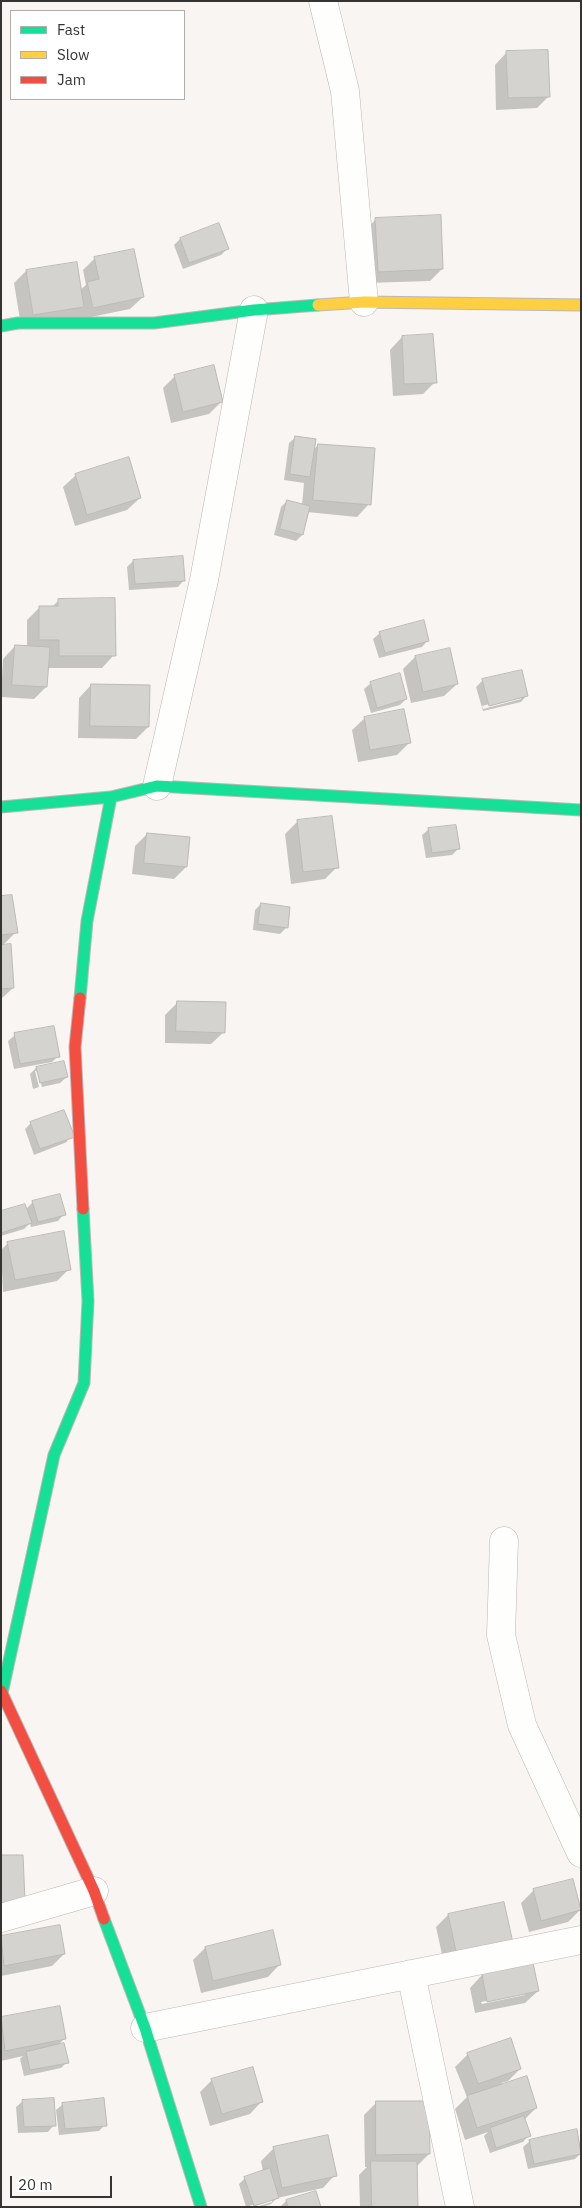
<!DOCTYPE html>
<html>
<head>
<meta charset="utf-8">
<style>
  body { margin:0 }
  #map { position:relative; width:582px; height:2208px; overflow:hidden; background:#f8f5f2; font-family:"IBM Plex Sans",sans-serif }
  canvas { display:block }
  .frame { position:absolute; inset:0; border:2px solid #363432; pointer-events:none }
  .legend { position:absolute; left:10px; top:10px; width:175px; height:90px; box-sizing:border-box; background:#fff; border:1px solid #afaead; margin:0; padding:6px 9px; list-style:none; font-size:15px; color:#363432 }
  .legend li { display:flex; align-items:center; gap:10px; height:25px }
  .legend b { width:25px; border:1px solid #afaead }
  .scale { position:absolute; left:10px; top:2176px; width:102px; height:22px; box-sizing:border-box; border:2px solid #363432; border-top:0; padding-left:6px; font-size:15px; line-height:18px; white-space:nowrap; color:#363432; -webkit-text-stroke:4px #fff; paint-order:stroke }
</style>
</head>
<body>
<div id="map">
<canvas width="582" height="2208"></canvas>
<div class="frame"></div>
<ul class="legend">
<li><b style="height:6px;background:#16e098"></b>Fast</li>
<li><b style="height:6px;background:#ffcf43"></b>Slow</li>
<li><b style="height:6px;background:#f24e42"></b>Jam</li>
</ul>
<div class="scale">20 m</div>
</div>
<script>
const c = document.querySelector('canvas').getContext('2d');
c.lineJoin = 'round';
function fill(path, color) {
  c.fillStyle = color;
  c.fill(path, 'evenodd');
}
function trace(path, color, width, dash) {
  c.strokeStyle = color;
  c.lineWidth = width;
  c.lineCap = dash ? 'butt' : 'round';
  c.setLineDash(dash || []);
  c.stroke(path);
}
fill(new Path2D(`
  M507 52 549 96 537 108 496 110 495 65Z
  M376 219 442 269 430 281 366 283 364 232Z
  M180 239 227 249 221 255 183 269 174 245Z
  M95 258 143 297 130 309 81 319 21 326 14 283 26 271 80 290 86 285 83 270Z
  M402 337 435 382 423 394 393 396 390 350Z
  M175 376 221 402 209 414 171 423 163 388Z
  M296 437 313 450 318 445 369 504 357 517 307 512 302 535 296 541 274 535 281 507 287 501 302 505 304 483 284 480 289 443Z
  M76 475 140 498 127 510 75 526 63 487Z
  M133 561 184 580 178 587 129 590 127 567Z
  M59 600 114 655 102 668H47L46 687 34 699 1 697 3 659 15 646 27 647V620L39 608H51Z
  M380 633 428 640 422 647 379 658 373 639Z
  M415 657 457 684 444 696 411 703 403 669Z
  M483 680 527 695 521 702 483 711 476 687ZM521 696V699L483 709 482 706Z
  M371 683 406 699 400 705 371 713 364 689Z
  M91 685 148 727 136 739 78 738 79 698Z
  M365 718 409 743 397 755 358 762 352 730Z
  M297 822 337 867 325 879 291 884 285 834Z
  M429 829 458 849 452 855 426 858 422 835Z
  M147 834 186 867 174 879 132 874 135 846Z
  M1 898 16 932 2 946 13 988 1 999Z
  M261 904 287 927 280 934 253 930 255 910Z
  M178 1002 224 1032 211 1044 165 1043V1015Z
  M15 1035 58 1056 52 1062 14 1069 8 1041Z
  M36 1068 67 1077 60 1083 42 1087 38 1071H35L39 1087 33 1089 30 1074Z
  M63 1111 67 1142 34 1155 25 1129 31 1123Z
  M33 1202 64 1214 58 1221 31 1227 30 1223 24 1229 1 1236V1213L26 1209Z
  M8 1243 69 1269 57 1281 3 1292 1 1250Z
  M572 1880 581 1909 568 1922 529 1932 521 1903 533 1891Z
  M503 1903 445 1968 436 1927 448 1915Z
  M1 1937 64 1954 52 1966 1 1976Z
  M205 1948 280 1964 268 1977 201 1993 193 1960Z
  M532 1965 538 1991 525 2003 475 2013 470 1988 482 1975ZM525 1993V1995L482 2004 481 2002Z
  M1 2018 65 2038 57 2046 67 2062 61 2068 24 2076 20 2059 23 2056 1 2061Z
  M468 2054 520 2069 508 2081 501 2083 536 2108 524 2120 529 2135 523 2142 490 2153 484 2136 488 2132 465 2140 455 2109 467 2097 455 2067Z
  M212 2080 262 2101 250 2114 210 2126 200 2092Z
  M23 2101 54 2125 48 2132 18 2133 16 2107Z
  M376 2103 429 2154 417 2166 416 2207H360L359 2175 367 2167H365L364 2115Z
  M63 2104 105 2125 99 2131 59 2135 56 2110Z
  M327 2137 335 2175 323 2188 277 2198 271 2204 262 2207H256L272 2202V2199L246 2207 239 2184 245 2178 263 2172 261 2161 273 2149Z
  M530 2141 581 2153 575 2159 528 2169 523 2147Z
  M286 2201 320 2207H280Z`), '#0003');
const building = new Path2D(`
  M548 50 550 97 508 98 506 51Z
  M441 215 443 269 378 272 375 218Z
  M219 223 229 249 189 263 180 238Z
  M134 249 144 297 93 308 87 282 99 279 94 257Z
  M77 262 84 307 33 315 26 270Z
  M433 334 437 383 404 384 402 336Z
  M214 365 223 402 183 412 174 375Z
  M295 436 316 439 310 477 290 474Z
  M318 444 375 448 371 505 313 500Z
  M129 457 141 498 87 515 75 474Z
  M287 500 310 506 303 535 280 529Z
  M183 556 185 581 135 584 133 560Z
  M115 598 116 656H59V640H39V606H58V599Z
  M424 620 429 641 385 653 379 632Z
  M15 645 50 647 47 687 12 685Z
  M450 648 458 684 423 692 415 656Z
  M522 670 528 696 489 706 482 679Z
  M400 673 407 699 377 708 370 682Z
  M91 684 150 685 149 727 90 726Z
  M404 709 411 743 370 750 364 717Z
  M332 816 339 868 303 872 297 820Z
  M456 825 460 849 432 853 428 828Z
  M147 833 190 837 187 867 144 863Z
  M12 895 18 933 1 935V896Z
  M261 903 290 907 288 928 258 924Z
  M11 944 14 988 1 989V945Z
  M177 1001 226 1002 225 1033 176 1031Z
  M54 1026 60 1057 20 1064 14 1033Z
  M64 1061 68 1077 40 1083 36 1067Z
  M64 1110 75 1137 40 1149 30 1122Z
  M60 1194 66 1215 38 1222 32 1201Z
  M25 1204 32 1223 1 1233V1211Z
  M64 1231 71 1270 15 1280 7 1242Z
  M1 1855H23L25 1901 1 1903Z
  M573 1879 581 1910 541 1921 533 1889Z
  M504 1902 513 1943 457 1956 448 1914Z
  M60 1925 65 1954 4 1966 1 1936Z
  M273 1930 281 1965 213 1981 205 1947Z
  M533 1963 539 1991 487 2002 482 1974Z
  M60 2006 66 2039 5 2051 1 2017Z
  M511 2038 521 2069 478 2084 467 2053Z
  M64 2043 69 2063 30 2070 26 2052Z
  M253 2067 263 2102 222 2114 211 2079Z
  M527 2076 537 2108 477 2128 467 2096Z
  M54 2098 56 2126 24 2127 22 2100Z
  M104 2098 107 2126 65 2129 62 2103Z
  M376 2101H429L430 2154 376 2155Z
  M524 2116 531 2136 496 2148 490 2128Z
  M577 2129 581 2154 534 2164 529 2140Z
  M328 2135 337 2176 282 2188 273 2147Z
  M371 2161H417L418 2207H372Z
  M270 2168 279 2198 254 2206 244 2177Z
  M316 2191 321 2207H288L286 2200Z`);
fill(building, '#d5d3d0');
trace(building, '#bcbab7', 1);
const street = new Path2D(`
  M323 1 345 91 364 302
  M157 786 204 580 254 310
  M504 1541 501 1635 522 1725 581 1853
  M1 1918 94 1891
  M411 1974 460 2207
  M145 2028 581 1940`);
const fast = new Path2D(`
  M1 326 18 323H154L254 310 318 305
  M1 807 111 797 157 786 581 810
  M80 998 87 921 111 797
  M2 1693 54 1455 84 1383 88 1301 83 1209
  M104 1919 145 2028 201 2207`);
const slow = new Path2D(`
  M318 305 364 302 581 305`);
const jam = new Path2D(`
  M80 998 75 1047 83 1209
  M1 1691 94 1891 104 1919`);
trace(street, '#bbb8b6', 29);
trace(fast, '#bbb8b6', 13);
trace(slow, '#bbb8b6', 13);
trace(jam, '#bbb8b6', 13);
trace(street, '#fefefd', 28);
trace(fast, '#16e098', 11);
trace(slow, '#ffcf43', 11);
trace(jam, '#f24e42', 11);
</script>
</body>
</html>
